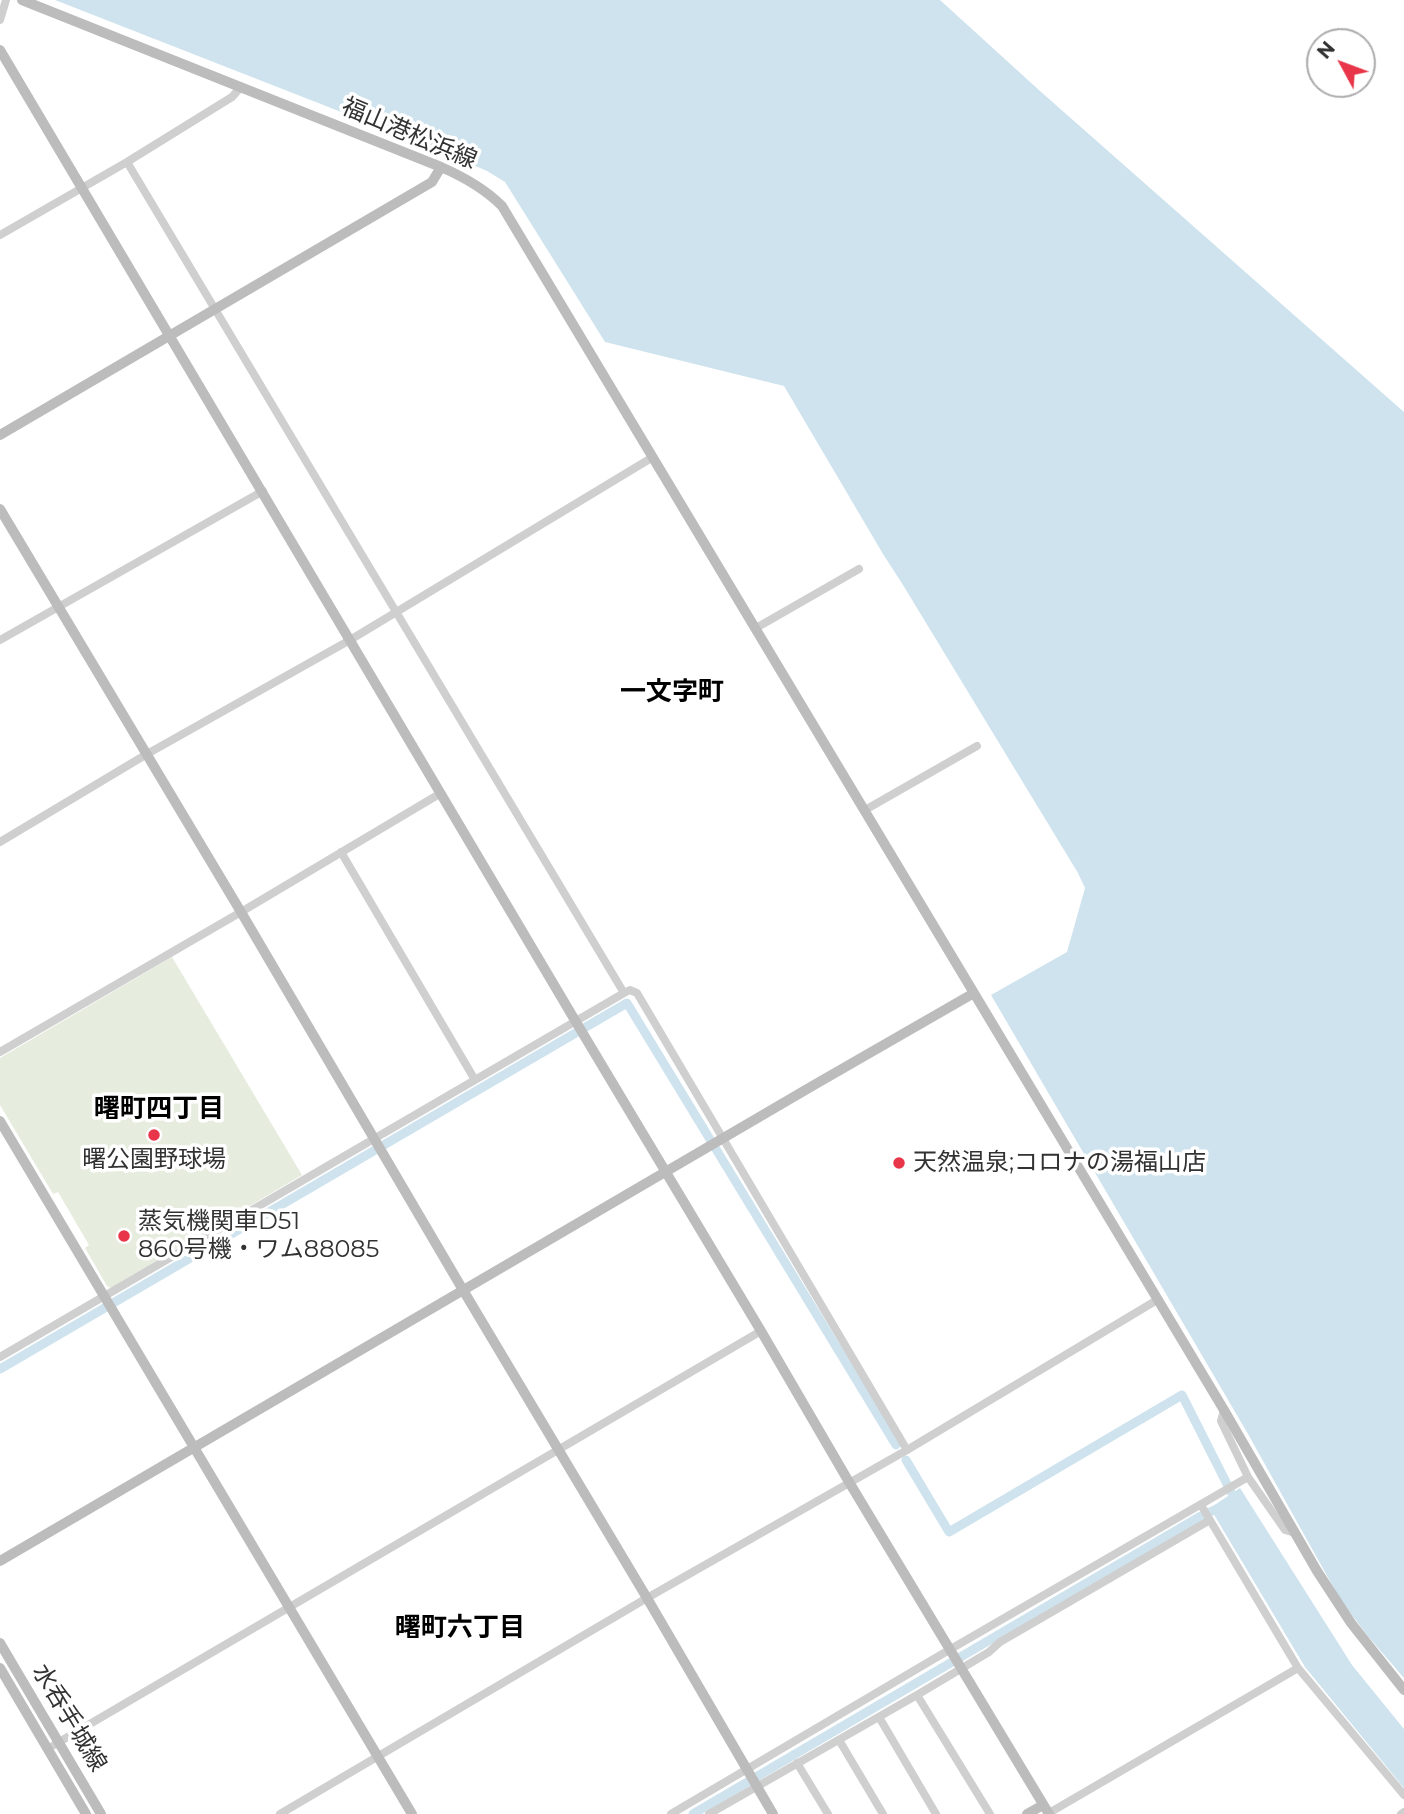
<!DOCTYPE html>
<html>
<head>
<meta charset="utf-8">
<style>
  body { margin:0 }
  #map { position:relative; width:1404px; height:1814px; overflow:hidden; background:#fff; font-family:Montserrat,sans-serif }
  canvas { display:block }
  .north { position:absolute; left:1306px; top:28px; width:70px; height:70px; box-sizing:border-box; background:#fff; border:2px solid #adadad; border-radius:50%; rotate:311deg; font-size:19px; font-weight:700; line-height:28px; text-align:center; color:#323232 }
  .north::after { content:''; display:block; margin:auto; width:24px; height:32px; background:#e83549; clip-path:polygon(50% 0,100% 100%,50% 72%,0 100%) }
</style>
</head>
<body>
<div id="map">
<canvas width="1404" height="1814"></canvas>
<div class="north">N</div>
</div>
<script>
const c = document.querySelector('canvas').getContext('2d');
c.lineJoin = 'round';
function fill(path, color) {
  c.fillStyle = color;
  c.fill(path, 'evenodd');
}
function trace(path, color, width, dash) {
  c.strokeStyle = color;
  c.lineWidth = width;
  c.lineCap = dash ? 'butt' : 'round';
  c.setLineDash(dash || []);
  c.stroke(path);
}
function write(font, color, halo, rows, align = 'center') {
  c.font = font + ' Montserrat,"Noto Sans JP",sans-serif';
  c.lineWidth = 7;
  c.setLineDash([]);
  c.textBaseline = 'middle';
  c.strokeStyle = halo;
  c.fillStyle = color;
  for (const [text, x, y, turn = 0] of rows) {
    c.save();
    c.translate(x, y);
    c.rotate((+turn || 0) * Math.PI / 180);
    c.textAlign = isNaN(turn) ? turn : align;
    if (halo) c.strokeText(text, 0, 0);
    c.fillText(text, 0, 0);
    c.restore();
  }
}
fill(new Path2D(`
  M172 957 302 1175 111 1288 107 1286 85 1248 89 1245 58 1192 53 1194 0 1105V1058Z`), '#e6ecde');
fill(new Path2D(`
  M55 0H940L1040 91 1404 412V1678L1367 1635 1340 1599 1248 1434 991 995 1067 952 1085 888 1078 873 903 585 883 554 784 386 605 342 505 182 487 171 446 153Z
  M1240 1488 1352 1665 1404 1729V1788L1305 1667 1210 1508Z`), '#cee3ee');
trace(new Path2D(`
  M0 1369 627 1003 896 1445
  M906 1460 949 1532 1182 1395 1231 1492
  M693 1814 1201 1516 1221 1507`), '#cee3ee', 9);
trace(new Path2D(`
  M0 20 6 0
  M0 235 127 162 232 97 240 88
  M756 628 859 569
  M0 640 263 491
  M865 810 977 746
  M0 842 147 754 350 640 653 457
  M341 852 475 1080
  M624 993 630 990 637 993 907 1450
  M0 1052 241 912 441 793
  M0 1357 624 993 127 162
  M1248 1477 1285 1530 1295 1533
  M1201 1505 1298 1668 1404 1795
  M917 1695 990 1814
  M879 1717 936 1814
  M839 1740 883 1814
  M54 1745 761 1331
  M797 1763 828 1814
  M1049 1813 1298 1668
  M280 1814 647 1598 907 1450 1157 1300
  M671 1814 949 1650 1248 1477 1221 1421 1224 1410
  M709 1814 917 1695 989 1652 1000 1642 1057 1609 1210 1520
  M1401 1814 1404 1812`), '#cfcfcf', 8);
trace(new Path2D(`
  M22 0 441 167C464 177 484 188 502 206L1224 1410 1317 1571 1351 1623 1404 1690
  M0 50 576 1022 761 1331 849 1482 1049 1814
  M0 435 432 182 441 167
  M0 509 241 912 463 1290 647 1598 773 1814
  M0 1121 412 1814
  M0 1561 814 1085 974 993
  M0 1643 101 1814
  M0 1668 86 1814
  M1027 1814 1043 1805`), '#bcbcbc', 10);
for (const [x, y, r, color] of [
  [154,1135,7,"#e83549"],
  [899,1163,7,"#e83549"],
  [124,1236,7,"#e83549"]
]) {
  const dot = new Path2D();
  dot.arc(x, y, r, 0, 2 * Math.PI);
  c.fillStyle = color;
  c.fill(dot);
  trace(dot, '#fff', 2.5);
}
write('24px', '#323232', '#fff', [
  ["福山港松浜線",409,134,23],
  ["水呑手城線",69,1718,59]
]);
write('24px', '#323232', '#fff', [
  ["曙公園野球場",154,1160,"center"],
  ["天然温泉;コロナの湯福山店",913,1163],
  ["蒸気機関車D51",138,1222],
  ["860号機・ワム88085",138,1250]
], 'left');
write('bold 26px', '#000', '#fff', [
  ["一文字町",672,692],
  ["曙町四丁目",159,1109],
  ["曙町六丁目",460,1628]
]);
</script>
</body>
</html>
